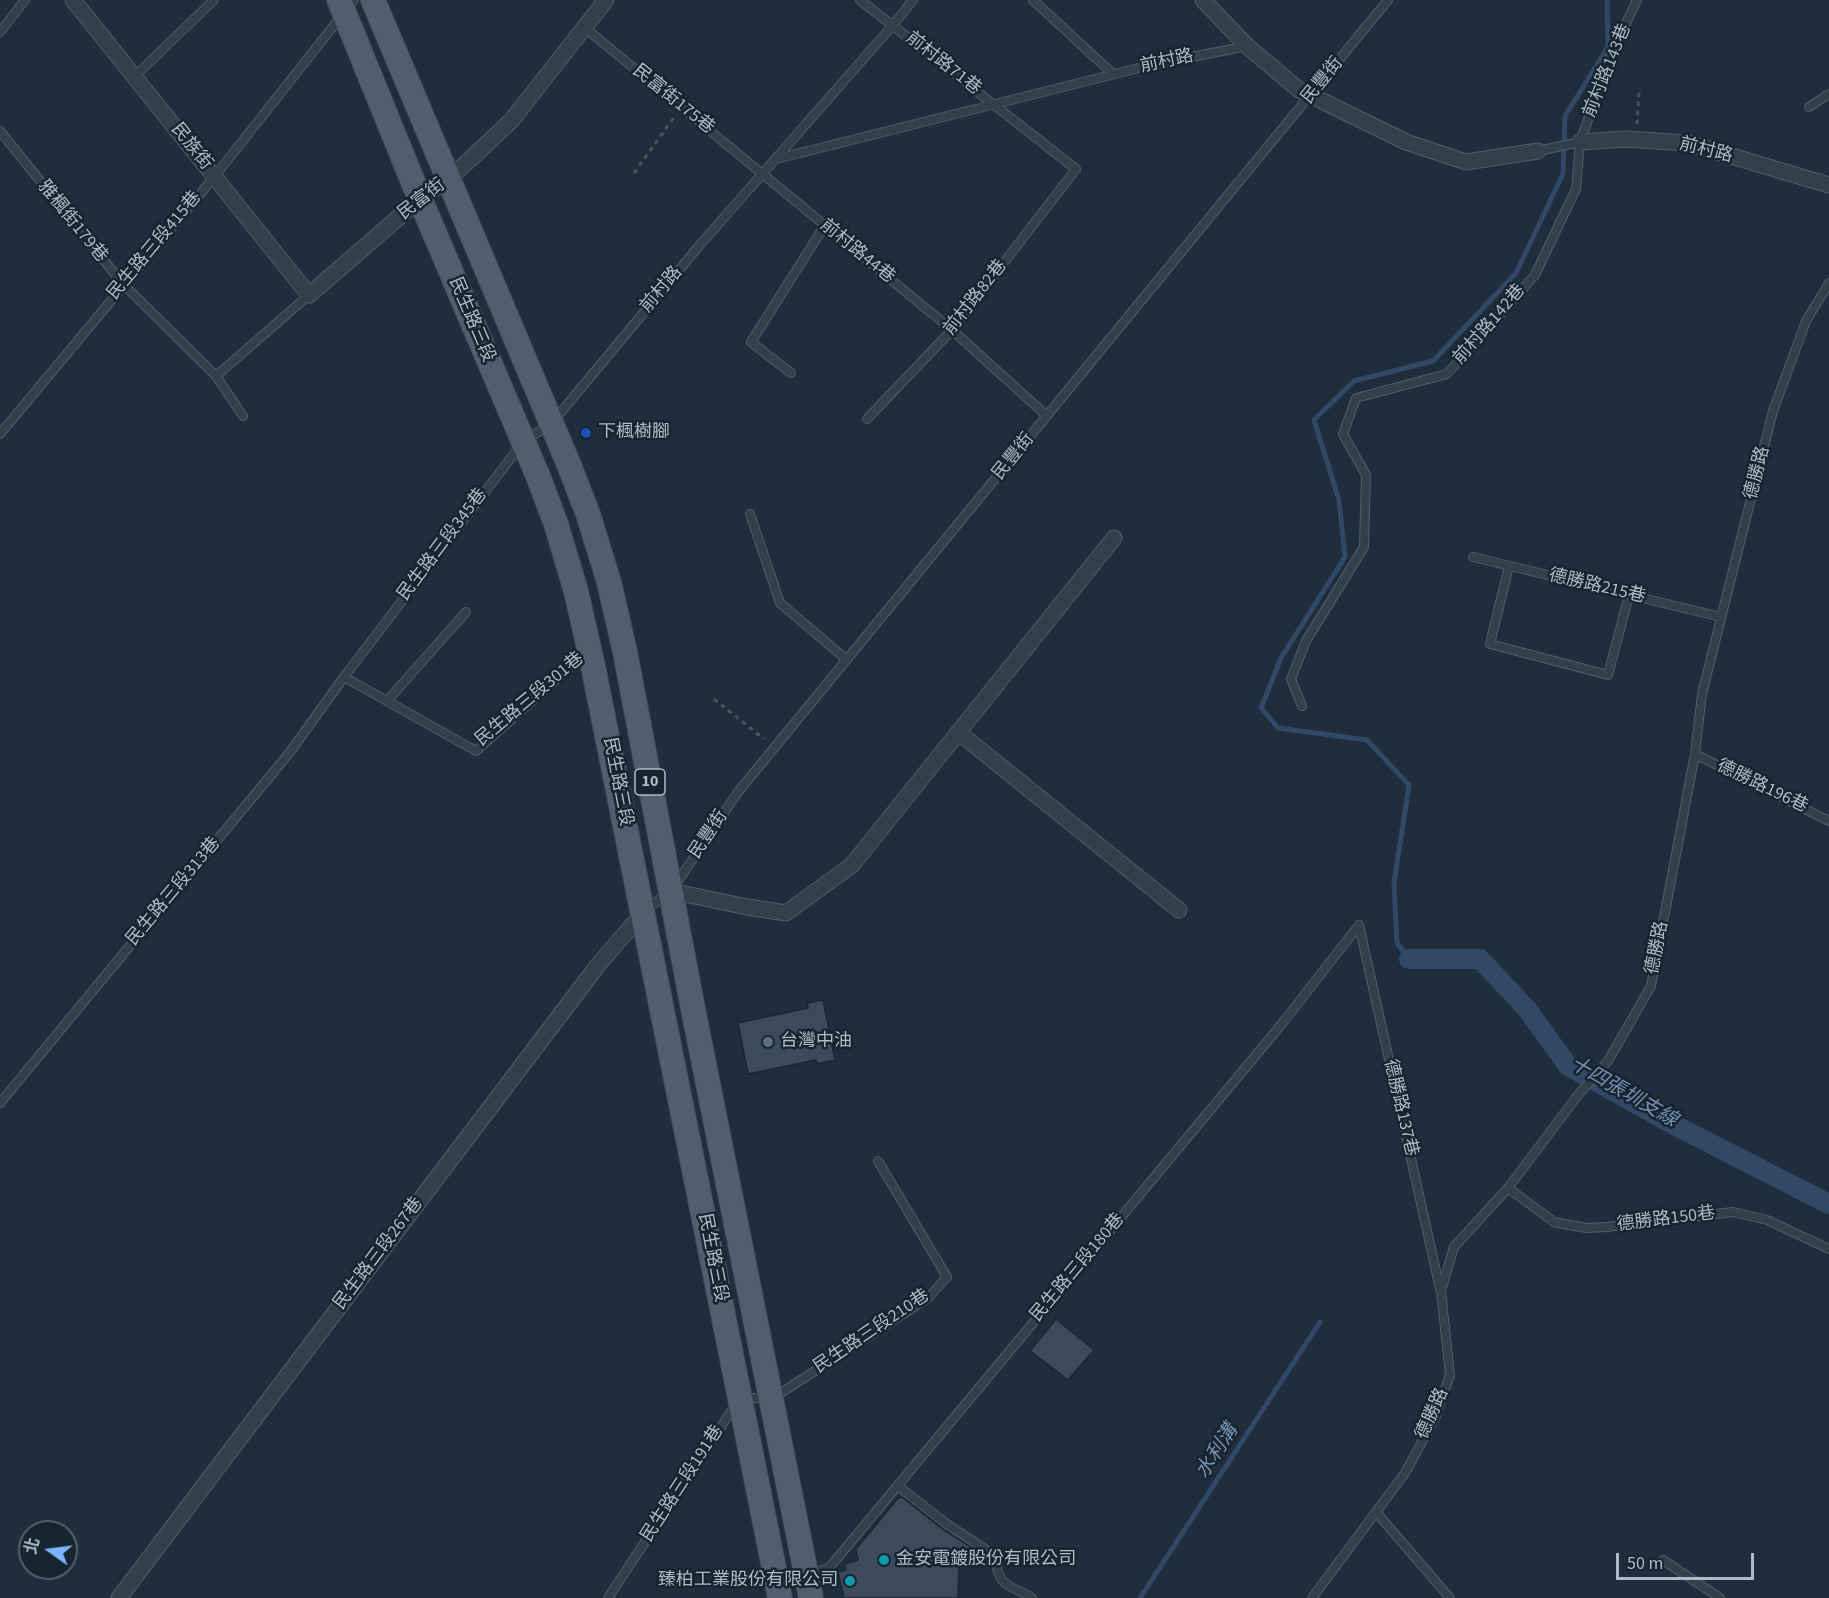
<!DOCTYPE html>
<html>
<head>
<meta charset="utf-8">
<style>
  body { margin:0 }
  #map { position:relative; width:1829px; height:1598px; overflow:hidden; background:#202d3c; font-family:"Source Sans 3","Noto Sans TC",sans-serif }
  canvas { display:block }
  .north { position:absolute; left:18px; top:1520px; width:60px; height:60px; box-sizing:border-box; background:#192431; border:2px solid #55606d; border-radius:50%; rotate:284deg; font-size:16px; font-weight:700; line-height:24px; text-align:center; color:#afbac8 }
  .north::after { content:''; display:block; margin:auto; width:21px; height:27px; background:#7db4ff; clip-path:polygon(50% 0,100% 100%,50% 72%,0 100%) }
  .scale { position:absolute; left:1616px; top:1553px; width:138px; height:27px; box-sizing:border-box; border:3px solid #afbac8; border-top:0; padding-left:8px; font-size:18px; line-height:21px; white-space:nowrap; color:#afbac8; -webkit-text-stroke:4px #192431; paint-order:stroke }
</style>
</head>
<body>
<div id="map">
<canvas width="1829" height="1598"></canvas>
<div class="north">北</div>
<div class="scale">50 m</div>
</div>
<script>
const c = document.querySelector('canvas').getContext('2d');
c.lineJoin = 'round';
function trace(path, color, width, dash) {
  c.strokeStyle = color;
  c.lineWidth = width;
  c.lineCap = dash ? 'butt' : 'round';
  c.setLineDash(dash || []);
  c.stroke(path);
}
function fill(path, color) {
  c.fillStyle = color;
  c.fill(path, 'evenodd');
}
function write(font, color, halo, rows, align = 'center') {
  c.font = font + ' "Source Sans 3","Noto Sans TC",sans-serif';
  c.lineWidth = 5;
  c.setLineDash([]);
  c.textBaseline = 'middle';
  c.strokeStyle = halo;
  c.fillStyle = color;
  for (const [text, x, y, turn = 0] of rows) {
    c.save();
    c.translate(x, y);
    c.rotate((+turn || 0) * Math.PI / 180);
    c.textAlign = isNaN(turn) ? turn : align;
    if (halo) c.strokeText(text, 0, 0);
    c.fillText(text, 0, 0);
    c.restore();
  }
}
trace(new Path2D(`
  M1409 959 1397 943 1394 883 1409 785 1367 740 1278 728 1261 708 1281 658 1345 557 1339 500 1314 420 1354 381 1433 361 1516 273 1563 174 1565 116 1608 47 1607 0
  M1140 1598 1320 1322`), '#314966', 5);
trace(new Path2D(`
  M1409 959H1480L1527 1009 1568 1066 1678 1127 1829 1204`), '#314966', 20);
const building = new Path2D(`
  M823 1000 835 1060 817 1064 816 1060 748 1074 738 1023 808 1008 807 1003Z
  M1056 1319 1094 1350 1068 1380 1030 1351Z
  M902 1497 944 1530 973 1548 959 1565 958 1598H844L838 1572 846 1570 845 1564 858 1560 856 1549 898 1498Z`);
fill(building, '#3b4b5c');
trace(building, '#1b2633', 1.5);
const lane = new Path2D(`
  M860 0 1076 169 952 330 867 419
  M1033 0 1113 74
  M584 27 952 330 1047 416
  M0 32 25 0
  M134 77 214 0
  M1809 107 1829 94
  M0 131 123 284 216 376 243 416
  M1538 151 1580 142
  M776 159 1147 66 1247 46
  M791 373 751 342 825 225
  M216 376 309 295
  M0 434 215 176 354 0
  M750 514 780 603 847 660
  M1473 557 1721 617
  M1509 566 1490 644 1608 675 1629 595
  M344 677 476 751 586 653
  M387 701 466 612
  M1302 706 1291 679 1306 641 1364 547 1366 475 1343 434 1356 398 1447 374 1535 275 1576 189 1580 142 1610 57 1637 0
  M1695 754 1829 821
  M676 884 738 792 1388 0
  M647 909 668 893
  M1359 925 1440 1289
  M0 1103 290 752 344 677 523 442 552 423 699 246 893 25 913 0
  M1508 1188 1554 1222 1586 1228 1607 1227 1733 1212 1767 1220 1829 1249
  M744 1398H773L928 1298 947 1277 878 1161
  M898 1486 948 1525 991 1553C999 1561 995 1572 1002 1580 1009 1589 1023 1591 1032 1598
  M1376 1512 1450 1598
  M1663 1560 1720 1598
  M781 1582 829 1568 1281 1025 1359 925
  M608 1598 736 1404
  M1312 1598 1405 1473 1435 1418 1450 1375 1441 1291 1454 1247 1508 1188 1578 1095 1608 1061 1651 986 1695 754 1702 694 1773 411 1806 321 1829 283`);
const street = new Path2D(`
  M73 0 309 295 420 199 448 180 511 121 606 0
  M1203 0 1247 46 1298 89 1406 142 1466 162 1538 151
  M1580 142 1625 139 1688 143 1829 185
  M958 732 1179 910
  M671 891 747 907 786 913 852 865 1114 538
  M119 1598 598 965 643 913`);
const primary = new Path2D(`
  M339 0 420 199 538 476 556 524 576 591 593 666 780 1598
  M373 0 569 465 588 514 609 582 625 652 695 1019 811 1598`);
trace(lane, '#525d6a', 10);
trace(street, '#525d6a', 17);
trace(primary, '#3d4855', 26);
trace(new Path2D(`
  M1637 124 1639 92
  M634 173 675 116
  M714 699 764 739`), '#3f585b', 3, [4.5, 4.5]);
trace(lane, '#343f4c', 8);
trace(street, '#343f4c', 15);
trace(primary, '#515e6d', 24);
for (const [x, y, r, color] of [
  [586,433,6,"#1a4fb4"],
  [768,1042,6,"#5c6f8a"],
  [884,1560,6,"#0f9aa8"],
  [850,1581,6,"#0f9aa8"]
]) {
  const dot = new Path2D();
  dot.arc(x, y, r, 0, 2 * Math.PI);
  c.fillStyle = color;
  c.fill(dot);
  trace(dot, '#192431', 2);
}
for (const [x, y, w] of [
  [650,782,30]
]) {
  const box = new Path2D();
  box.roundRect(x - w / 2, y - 13, w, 26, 4.5);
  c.fillStyle = '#192431';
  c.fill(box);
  trace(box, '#afbac8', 1.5);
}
write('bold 16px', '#afbac8', null, [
  ["10",650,782]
]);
write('18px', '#afbac8', '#192431', [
  ["前村路",1167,62,-12],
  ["前村路71巷",943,64,38],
  ["前村路143巷",1608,71,-68],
  ["民豐街",1323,81,-51],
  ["民富街175巷",673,100,39],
  ["民族街",191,147,51],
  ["前村路",1706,151,14],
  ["民富街",422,200,-38],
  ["雅楓街179巷",72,222,51],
  ["民生路三段415巷",155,246,-50],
  ["前村路44巷",857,252,39],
  ["前村路",662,290,-50],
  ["前村路82巷",976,298,-52],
  ["民生路三段",471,320,67],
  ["前村路142巷",1490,325,-49],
  ["民豐街",1014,457,-51],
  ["德勝路",1758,473,-76],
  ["民生路三段345巷",443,545,-53],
  ["德勝路215巷",1597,587,13],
  ["民生路三段301巷",530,700,-40],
  ["民生路三段",617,782,79],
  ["德勝路196巷",1762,787,26],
  ["民豐街",709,835,-56],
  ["民生路三段313巷",174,892,-50],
  ["德勝路",1658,948,-79],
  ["德勝路137巷",1400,1108,77],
  ["德勝路150巷",1666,1220,-7],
  ["民生路三段267巷",379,1254,-53],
  ["民生路三段",712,1258,79],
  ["民生路三段180巷",1078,1268,-50],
  ["民生路三段210巷",872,1332,-34],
  ["德勝路",1433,1414,-66],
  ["民生路三段191巷",683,1484,-57]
]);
write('18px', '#afbac8', '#192431', [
  ["下楓樹腳",598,433],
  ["台灣中油",780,1042],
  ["金安電鍍股份有限公司",896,1560],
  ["臻柏工業股份有限公司",838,1581,"right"]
], 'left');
write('italic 20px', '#7491b3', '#192431', [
  ["十四張圳支線",1623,1093,30],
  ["水利溝",1218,1452,-57]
]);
</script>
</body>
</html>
